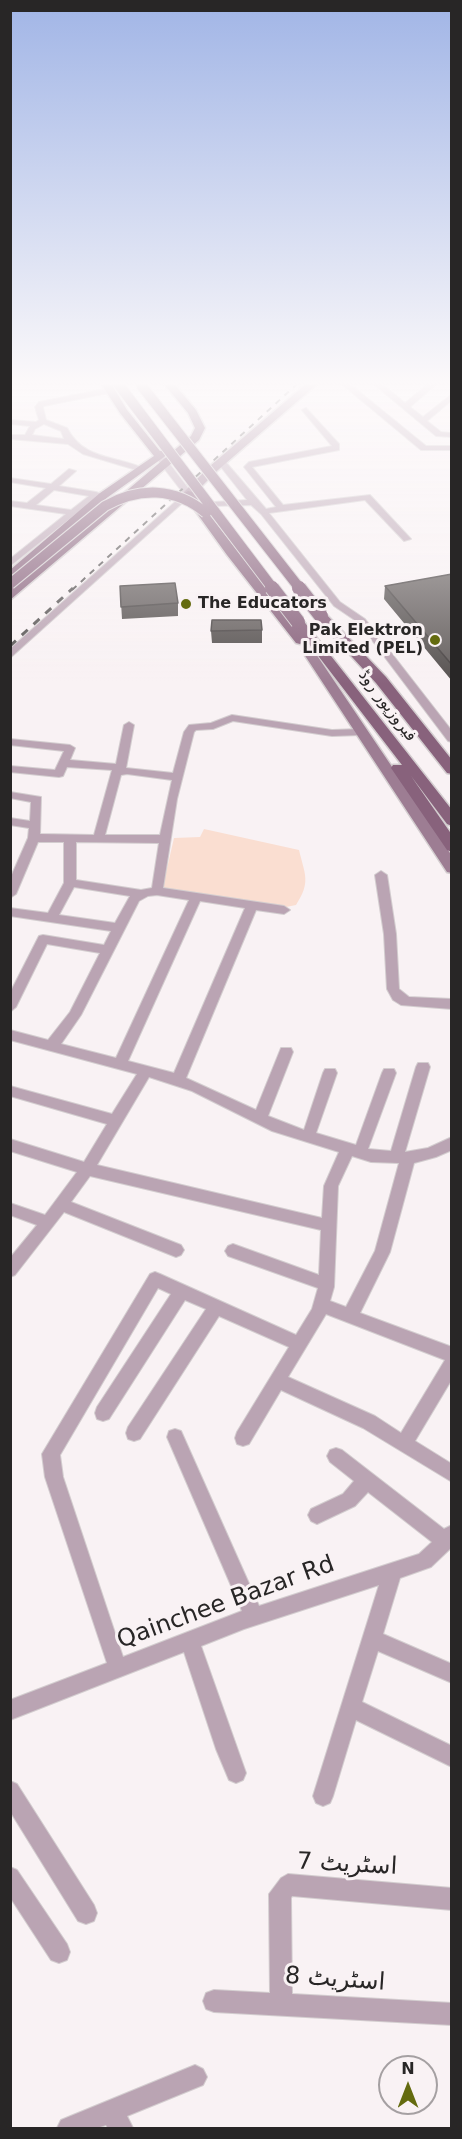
<!DOCTYPE html>
<html>
<head>
<meta charset="utf-8">
<style>
  body { margin:0 }
  #map { position:relative; width:462px; height:2139px; overflow:hidden; background:#f9f2f4; font-family:"DejaVu Sans",sans-serif }
  canvas { display:block }
  .frame { position:absolute; inset:0; border:12px solid #282626; pointer-events:none }
  .north { position:absolute; left:378px; top:2055px; width:60px; height:60px; box-sizing:border-box; background:#f9f2f4; border:2px solid #a5a0a2; border-radius:50%; rotate:0deg; font-size:16px; font-weight:700; line-height:24px; text-align:center; color:#282626 }
  .north::after { content:''; display:block; margin:auto; width:21px; height:27px; background:#646b0f; clip-path:polygon(50% 0,100% 100%,50% 72%,0 100%) }
</style>
</head>
<body>
<div id="map">
<canvas width="462" height="2139"></canvas>
<div class="frame"></div>
<div class="north">N</div>
</div>
<script>
const c = document.querySelector('canvas').getContext('2d');
c.lineJoin = 'round';
function fill(path, color) {
  c.fillStyle = color;
  c.fill(path, 'evenodd');
}
function trace(path, color, width, dash) {
  c.strokeStyle = color;
  c.lineWidth = width;
  c.lineCap = dash ? 'butt' : 'round';
  c.setLineDash(dash || []);
  c.stroke(path);
}
function write(font, color, halo, rows, align = 'center') {
  c.font = font + ' "DejaVu Sans",Cairo,sans-serif';
  c.lineWidth = 6;
  c.setLineDash([]);
  c.textBaseline = 'middle';
  c.strokeStyle = halo;
  c.fillStyle = color;
  for (const [text, x, y, turn = 0] of rows) {
    c.save();
    c.translate(x, y);
    c.rotate((+turn || 0) * Math.PI / 180);
    c.textAlign = isNaN(turn) ? turn : align;
    if (halo) c.strokeText(text, 0, 0);
    c.fillText(text, 0, 0);
    c.restore();
  }
}
fill(new Path2D(`
  M204 829 299 850C305 875 311 882 296 905L286 907 162 890 174 838 200 837Z`), '#faded1');
const street = new Path2D(`
  M343 385H351L426 446H452V450H421Z
  M375 385H383L405 403 427 385H435L410 407 423 417 452 394V400L427 421 441 432 452 433V437L436 436Z
  M110 388H113V392L44 406 43 407 46 420 67 428C84 460 113 455 143 468V472L83 454 68 444 10 439V435H25L30 426 10 424V420L36 422 39 420 35 407 39 402ZM44 424 61 431 64 439 32 435 35 429Z
  M306 408 339 444V450L252 467 283 505 370 495 411 539 404 541 365 500 269 513 340 602 365 619 452 731V742L448 741 359 623 334 606 261 514 251 505 213 506 189 497 10 658V649L184 494 156 458V454H162L191 492 214 502 247 500 217 462 224 460 266 509 276 507 244 467 249 462 332 446 302 410Z
  M69 469 76 471 59 486 96 492 104 495 97 497 10 566V559L66 514 10 506V501L27 503 46 488 10 482V478L51 484ZM54 490 89 496 71 510 36 505Z
  M232 715 332 730 361 729 366 732 361 735 332 736 233 721 213 729 196 730 194 732 177 799 163 888 284 906 290 910 284 914 256 910 186 1078 256 1110 281 1048H291L293 1052 268 1116 304 1130 323 1073 325 1069H335L337 1073 316 1133 356 1145 382 1073 384 1069H394L396 1073 368 1149 391 1151 416 1067 418 1063H428L430 1067 405 1152 428 1148 452 1137V1150L436 1157 414 1163 390 1252 360 1313 452 1347V1379L415 1441 452 1464V1482L363 1428 281 1390 249 1444 243 1446 237 1444 235 1438 237 1432 289 1347 219 1316 140 1439 134 1441 128 1439 126 1433 128 1427 206 1309 185 1300 109 1419 103 1421 97 1419 95 1413 97 1407 171 1294 158 1288 60 1455 63 1477 123 1657 242 1611 167 1437 169 1431 175 1429 181 1431 259 1606 419 1554 432 1542 368 1492 355 1506 317 1524 311 1521 308 1515 311 1509 343 1494 354 1481 330 1462 327 1456 330 1450 336 1448 342 1450 444 1529 452 1525V1547L431 1567 400 1578 383 1634 452 1664V1683L378 1651 362 1702 452 1746V1767L356 1720 333 1796 330 1803 323 1806 316 1803 313 1796 379 1585 244 1629 201 1646 246 1773 243 1780 236 1783 229 1780 216 1749 184 1652 10 1720V1700L107 1663 45 1477 42 1454 150 1274 155 1272 160 1274 296 1335 312 1309 318 1288 228 1256 225 1251 228 1246 233 1244 319 1275 321 1230 90 1176 71 1202 181 1245 184 1250 181 1255 176 1257 171 1255 64 1212 15 1275 10 1277V1258L37 1225 10 1215V1203L45 1215 77 1172 10 1151V1139L84 1162 107 1124 10 1096V1086L112 1114 137 1074 10 1040V1030L48 1040 70 1012 100 953 47 944 16 1007 10 1012V993L39 936 43 935 104 945 111 931 10 916V908L48 913 64 883V842H38L16 894 10 898V879L28 838 29 828 10 825V818L30 821 31 802 10 798V792L41 797 40 834 94 835 112 770 67 767 63 776 59 777 10 772V766L55 770 64 751 10 745V739L70 745 75 748 70 760 116 764 124 725 129 722 134 725 126 768 173 773 184 732 189 725 211 723ZM127 774 172 780 160 835H105L121 775ZM76 842 159 843 152 888 141 890 76 880ZM74 887 130 896 115 923 59 915ZM157 895 189 900 116 1058 61 1044 81 1015 139 901 148 896ZM200 901 245 908 174 1073 128 1061ZM149 1077 192 1091 272 1131 339 1152 324 1186 322 1218 97 1165ZM352 1156 371 1162 399 1163 375 1251 346 1307 330 1301 334 1287 338 1186ZM326 1314 445 1360 401 1433 375 1416 288 1377Z
  M381 871 387 875 396 934 399 989 409 997 452 999V1009L401 1005 393 1000 387 989 384 934 375 875Z
  M10 1781 17 1784 94 1905 97 1913 94 1921 86 1924 78 1921 10 1811Z
  M10 1867 17 1870 67 1944 70 1952 67 1960 59 1963 51 1960 10 1897Z
  M288 1874 452 1888V1910L292 1896 291 1898 292 1994 452 2003V2025L214 2012 206 2009 203 2001 206 1993 214 1990 270 1993 269 1894 281 1878Z
  M195 2065 203 2069 207 2077 203 2085 127 2116 133 2128H108L106 2125 97 2128H57L61 2120Z`);
const secondary = new Path2D(`
  M305 385H316L218 470 192 496H184V492L210 466Z
  M308 647 314 651 452 856V873L447 872 302 651Z`);
const primary = new Path2D(`
  M102 385H112L127 410 160 451 166 449 171 452 108 497 10 579V570L100 493 154 456 120 413Z
  M165 385H175L196 410 205 428 199 440 10 600V590L191 436 195 428 188 413Z
  M188 491 192 492 292 622 298 618 302 619 452 810V826L447 824 411 776 452 835V852L447 850 391 768 393 765H402L306 640 300 644 296 643 227 555 183 494Z
  M321 612 325 613 386 677 452 760V774L447 773 376 683 317 619V613Z`);
trace(street, '#d3cdcf', 2);
trace(secondary, '#d3cdcf', 3);
trace(primary, '#d3cdcf', 3);
fill(street, '#baa4b3');
fill(secondary, '#9d7d93');
fill(primary, '#88627c');
trace(new Path2D(`
  M72 590 296 385`), '#545151', 2, [6, 6]);
trace(new Path2D(`
  M10 646 73 588`), '#545151', 3, [8, 8]);
const primaryBridgeFar1 = new Path2D(`
  M119 385 274 590
  M141 385 301 590
  M10 584 105 506C139 487 175 487 206 513`);
const primaryBridge = new Path2D(`
  M272 588 298 622
  M299 588 321 616`);
trace(primaryBridgeFar1, '#d3cdcf', 12, []);
trace(primaryBridge, '#d3cdcf', 16, []);
trace(primaryBridgeFar1, '#88627c', 10);
trace(primaryBridge, '#88627c', 14);
fill(new Path2D(`
  M452 574V681L384 599 385 586Z
  M120 586 178 603V616L122 619Z
  M262 630V643H212L211 631Z`), '#575251');
const building = new Path2D(`
  M452 574V665L385 586Z
  M175 583 178 603 121 607 120 586Z
  M212 620H261L262 630 211 631Z`);
fill(building, '#655f5e');
trace(building, '#474242', 1.5);
const sky = c.createLinearGradient(0, 0, 0, 684);
sky.addColorStop(0, '#a1b5e6');
sky.addColorStop(0.56, '#fcf9fa');
sky.addColorStop(1, '#fcf9fa00');
c.fillStyle = sky;
c.fillRect(0, 0, 462, 684);
for (const [x, y, r, color] of [
  [186,604,6,"#646b0f"],
  [435,640,6,"#646b0f"]
]) {
  const dot = new Path2D();
  dot.arc(x, y, r, 0, 2 * Math.PI);
  c.fillStyle = color;
  c.fill(dot);
  trace(dot, '#f9f2f4', 2);
}
write('bold 16px', '#282626', '#f9f2f4', [
  ["The Educators",198,604],
  ["Pak Elektron",423,631,"right"],
  ["Limited (PEL)",423,649,"right"]
], 'left');
write('16px', '#282626', '#f9f2f4', [
  ["فیروزپور روڈ",387,706,53]
]);
write('24px', '#282626', '#f9f2f4', [
  ["Qainchee Bazar Rd",226,1603,-20],
  ["اسٹریٹ 7",347,1865,3],
  ["اسٹریٹ 8",335,1980,4]
]);
</script>
</body>
</html>
